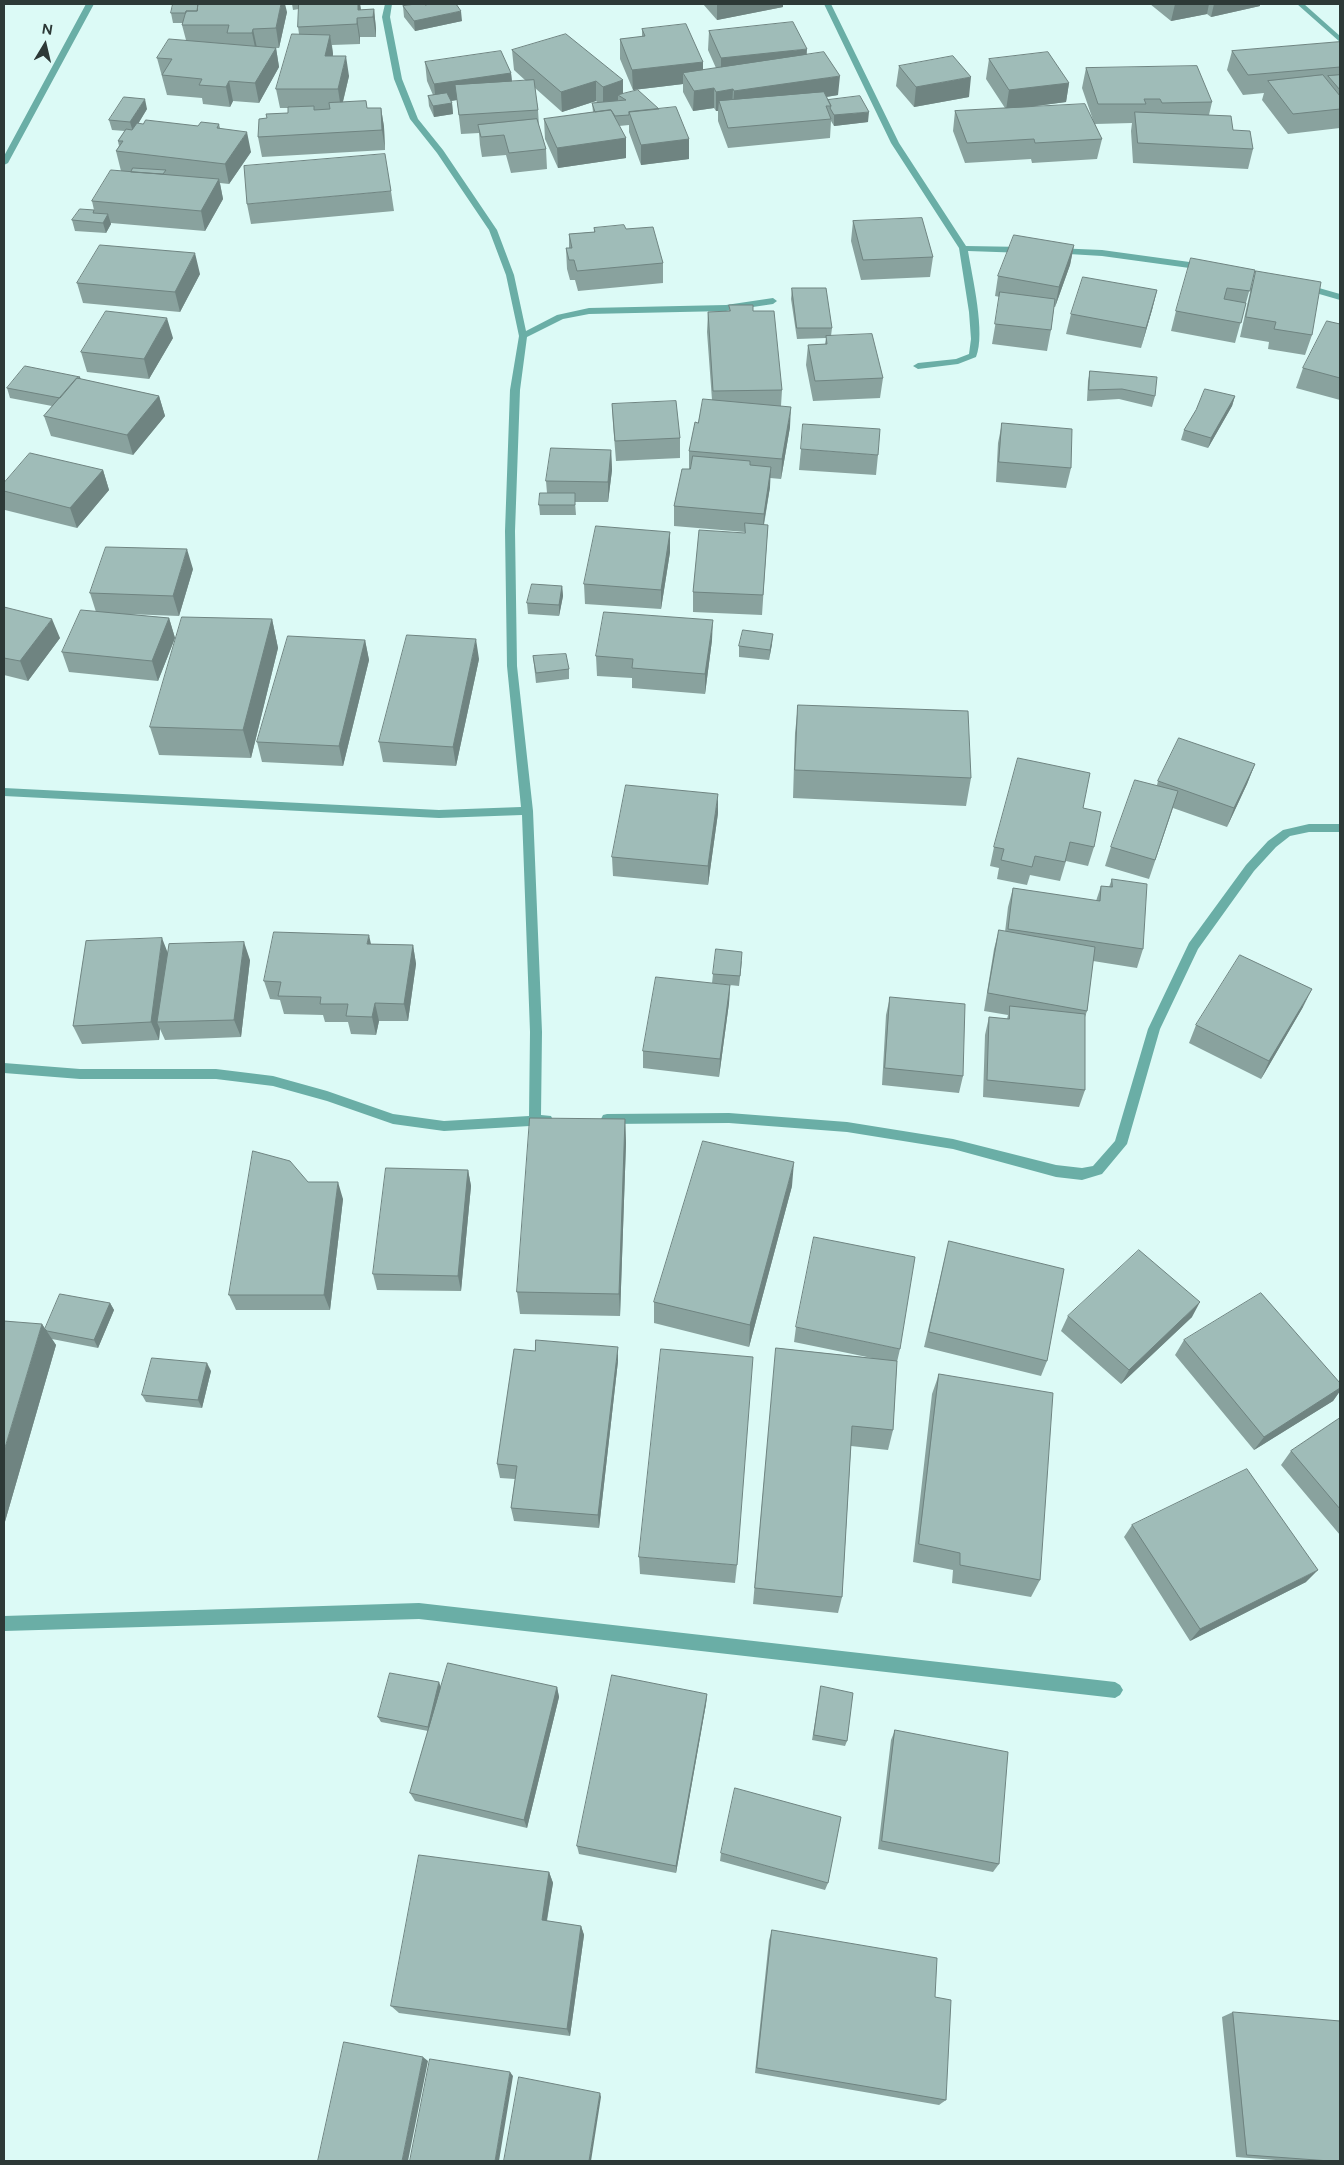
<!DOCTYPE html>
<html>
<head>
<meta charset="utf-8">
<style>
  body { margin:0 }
  #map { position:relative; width:1344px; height:2165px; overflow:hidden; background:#dcfaf6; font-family:Figtree,sans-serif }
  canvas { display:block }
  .frame { position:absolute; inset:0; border:5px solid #2d3937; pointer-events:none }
  .north { position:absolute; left:20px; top:20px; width:50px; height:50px; -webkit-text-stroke:4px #dcfaf6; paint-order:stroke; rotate:9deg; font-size:14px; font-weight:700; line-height:20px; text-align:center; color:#2d3937 }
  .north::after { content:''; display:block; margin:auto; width:18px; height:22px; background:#2d3937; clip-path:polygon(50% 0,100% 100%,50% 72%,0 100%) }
</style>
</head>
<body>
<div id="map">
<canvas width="1344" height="2165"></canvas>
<div class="frame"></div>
<div class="north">N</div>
</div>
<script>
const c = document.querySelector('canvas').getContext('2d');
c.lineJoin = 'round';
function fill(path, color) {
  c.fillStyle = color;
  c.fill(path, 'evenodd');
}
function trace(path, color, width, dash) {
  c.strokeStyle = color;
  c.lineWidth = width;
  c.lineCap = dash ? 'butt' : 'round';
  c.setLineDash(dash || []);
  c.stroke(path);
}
fill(new Path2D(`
  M86 4H94L8 163 4 165V156Z
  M385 4H392L390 17 402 79 418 119 443 150 497 230 514 275 526 331 557 315 589 308 726 305 773 298 777 301 773 304 726 311 589 314 563 319 527 337 520 390 515 531 517 666 533 811 542 1032 541 1115 551 1116 553 1120 551 1124 547 1125 444 1131 393 1124 327 1101 273 1086 216 1079H80L4 1073V1063L80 1069H216L273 1076 327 1091 393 1114 444 1121 529 1116 530 1032 522 815 439 818 4 796V788L439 810 521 807 507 666 505 531 510 390 519 336 506 275 489 230 437 153 410 119 394 79 382 17Z
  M824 4H831L899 143 966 246 1025 247 1029 250 1025 253 968 251C972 276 986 334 976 357L958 364 918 369 913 366 918 363 956 359 969 354 971 339 969 312 959 248 891 143Z
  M1297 4H1304L1340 36V42Z
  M1055 248 1102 250 1204 264 1208 267 1204 270 1102 256 1052 253V249Z
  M1305 284 1340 294V300L1302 289V285Z
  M1309 824H1340V832H1309L1290 836 1276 847 1254 871 1198 949 1160 1029 1127 1144 1102 1174 1082 1180 1056 1177 953 1149 847 1132 729 1123 607 1124 603 1123 601 1119 603 1115 607 1114 729 1113 847 1122 953 1139 1056 1165 1082 1168 1093 1166 1115 1141 1148 1029 1189 943 1246 865 1268 841 1283 830Z
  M419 1603 1115 1682 1120 1685 1123 1690 1120 1695 1115 1698 419 1619 4 1631V1616Z`), '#6aaea6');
fill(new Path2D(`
  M292 4H360L361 10 374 9 376 29V37H360V44L332 45 333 54V56L349 76 343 102 366 101 367 108H381L384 127 385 150 262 157 258 137 267 118 288 113V108H280L276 89 299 34 298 27 299 9 293 10Z
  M703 4H783V7L717 20Z
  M1150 4H1260V6L1211 17 1207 14 1171 21Z
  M425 5 462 21 415 31 404 17 403 6Z
  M287 12 279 48H276L279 67 259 103 233 101 230 107 203 104 202 98 167 95 157 58 186 40 182 25 183 23H173L171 13Z
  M642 29 703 62V70L716 68 708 50 709 31 807 54 838 95 827 97 828 100 868 122 834 126 831 121 830 138 728 148 718 121V111H716L714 108 693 111 683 92V84L633 90 620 59V39L642 37Z
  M1340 42V128L1288 134 1262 100 1264 93 1243 95 1227 70 1232 51Z
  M512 50 623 80V94L689 139V159L641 165 629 132V125L619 126 626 138V158L558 168 545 139 544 119 593 112 592 103H598L596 101 562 112 535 88 538 110 539 126 546 149 547 169 511 173 506 155 482 157 480 145 479 133 461 134 457 100 451 101 452 103 453 114 434 117 429 106 428 96 433 95 427 81 425 62 511 73 512 82 526 81 514 70Z
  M989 59 1069 83 1066 102 1028 107 1094 123 1082 88 1086 68 1212 102 1209 115 1233 130 1253 149 1248 169 1133 163 1131 131 1132 123 1095 124 1102 139 1097 159 1032 163 1031 159 965 163 953 131 955 111 1005 108 986 79Z
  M899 66 969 97 914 107 896 86Z
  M147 109 138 124 198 126 219 124 220 128 251 152 229 184 220 183 223 199 205 231 111 223V224L106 233 75 231 72 220 94 210 92 201 121 171 116 151 119 146 118 141 125 131 112 130 109 120Z
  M391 191 394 211 251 224 247 204Z
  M853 221 933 257 930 277 861 280 851 241Z
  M594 228 626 229 663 263V283L578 291 575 280H570L567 269 566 248H569V234L594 232Z
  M1074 245 1070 265 1055 307H1054L1051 330 1047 351 992 344 1000 297 995 296 998 276Z
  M1255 270 1235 343 1171 331 1176 311Z
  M1256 271 1312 335 1305 355 1268 349 1269 342 1240 337 1250 292Z
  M200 274 180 312 83 303 77 283Z
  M792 288 832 328 831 336 883 378 880 398 813 401 806 365 808 345 825 344 826 338 797 339 791 299Z
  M1157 290 1152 310 1141 348 1066 334 1071 314Z
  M729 305 753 311 782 390 781 406 790 427 781 479 770 478V487L764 525H768L762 615 693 612V592L745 532 674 526V506L689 469V451L698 423 712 400 707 332 708 312 729 311Z
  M1340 324V400L1296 388 1303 368Z
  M173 338 149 379 87 372 81 352Z
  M1090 371 1155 396 1152 407 1119 399 1087 401 1088 381Z
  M80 377 81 379 159 396 165 416 133 455 51 436 44 416 52 406 10 398 7 388Z
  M1235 396 1232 406 1208 448 1181 440 1184 430Z
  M612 404 680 438V458L616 461 613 424Z
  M1002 423 1071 468 1066 488 996 482 998 443Z
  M801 449 878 455 876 475 799 470Z
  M611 450 612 470 608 502H575L576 515H540L539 505 547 493 546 481Z
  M103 470 109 490 77 528 5 510 4 507V483Z
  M670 532V552L661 609 585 604 584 584Z
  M193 569 179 616 127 614 169 618 175 638 158 681 69 672 62 652 96 612 90 593Z
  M562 586 563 596 559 616 528 614 527 603Z
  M4 607 60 638 28 681 4 675Z
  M272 619 278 648 251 758 159 755 150 727Z
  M365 640 369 660 343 766 262 762 257 742Z
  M712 640 705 694 632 688V678L597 676 596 656Z
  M772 644 769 660 739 657V646Z
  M533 656 569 669V679L536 683Z
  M479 659 456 766 383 762 379 742Z
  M798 705 971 778 966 806 793 798 795 733Z
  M1255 764 1247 784 1227 827 1173 808 1149 879 1105 866 1111 847 1157 785 1158 781Z
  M1083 808 1094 847 1088 866 1066 861 1060 881 1030 875 1027 885 997 879 999 868 990 866 994 847Z
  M718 813 708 885 613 876 612 857Z
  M1112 879 1143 949 1137 968 1093 961 1087 1011 1085 1017V1090L1079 1107 983 1097 985 1035 989 1017 1007 1019 1008 1015 984 1011 994 949 999 930 1005 932 1008 907 1013 888 1096 901 1101 886 1109 887Z
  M371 944 413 945 416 964 408 1021H379L376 1035 351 1034 348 1022H325L323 1015 284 1014 280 1000 270 999 264 981Z
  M168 953 250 960 241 1037 165 1040 160 1029 159 1040 82 1044 73 1026Z
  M742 961 739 986 712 983 713 974Z
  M730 985 729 1003 719 1077 643 1068V1051Z
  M890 997 963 1076 959 1093 882 1085 886 1015Z
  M1303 1007 1261 1079 1189 1043 1196 1025Z
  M625 1119 626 1143 620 1316 520 1314 517 1292Z
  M468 1170 471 1186 461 1291 377 1290 373 1274Z
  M308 1182 343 1199 330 1310H236L229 1295Z
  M792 1186 749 1347 654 1323V1302Z
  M949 1241 1047 1361 1041 1376 924 1347Z
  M110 1303 114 1310 98 1348 52 1339 56 1345 4 1525 42 1324 45 1329Z
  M1068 1316 1192 1317 1121 1384 1061 1331Z
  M796 1327 900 1349 897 1362 893 1430 888 1450 851 1446 842 1597 838 1613 753 1604 776 1348 872 1358 794 1342Z
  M1184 1340 1340 1383V1391L1333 1401 1254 1450 1175 1355Z
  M618 1361 599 1528 514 1521 511 1508 515 1479 500 1478 497 1464Z
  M211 1371 202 1408 146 1402 142 1395Z
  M939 1374 1040 1580 1031 1597 952 1583 953 1570 913 1562 932 1394Z
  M1340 1418V1535L1281 1465 1291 1451Z
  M1132 1525 1306 1582 1190 1641 1124 1537Z
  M639 1557 737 1565 735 1583 640 1574Z
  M821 1686 847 1741 845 1746 812 1740Z
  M441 1687H557L559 1697 527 1828 415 1801 410 1793 428 1731 381 1722 378 1717Z
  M707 1694 706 1704 676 1873 579 1854 577 1846Z
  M895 1730 999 1864 993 1872 878 1849 891 1740Z
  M721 1853 828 1883 825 1890 720 1861Z
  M549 1872 553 1883 547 1921 581 1926 584 1935 570 2036 399 2013 391 2006Z
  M772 1930 935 1997 946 2100 939 2105 755 2073 769 1940Z
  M1233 2012 1340 2161H1289L1236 2157 1222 2017Z`), '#89a29e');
fill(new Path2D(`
  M281 4H285L287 12 279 48 276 28Z
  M358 4H360L361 11 358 10Z
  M717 4H783V7L717 20Z
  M1175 4H1209L1207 14 1171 21Z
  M1214 4H1260V6L1211 17Z
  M374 9 376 29V37L373 17Z
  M461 11 462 21 415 31 414 21Z
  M357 18 360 37V44L357 24Z
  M253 29 257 48 256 52 252 33Z
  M330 35 333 54 328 76 325 56Z
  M276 48 279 67 259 103 255 83Z
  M807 49 806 68 721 77V58Z
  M346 56 349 76 341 109 338 89Z
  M703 62V82L683 73V84L633 90 632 70Z
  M511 73 513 92 436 103 434 84Z
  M840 76 838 95 733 111 734 91Z
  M971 77 969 97 914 107 916 87Z
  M623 80V98L618 95V102L603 107V87Z
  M229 81 233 101 230 107 226 87Z
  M596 81V101L562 112 561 92Z
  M1069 83 1066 102 1006 110 1009 90Z
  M714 88V108L693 111 694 91Z
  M733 89 732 109 719 101 718 111H716V92Z
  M145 99 147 109 133 132 130 122Z
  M452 103 453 114 434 117 433 106Z
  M381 108 384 127 385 150 382 130Z
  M869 112 868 122 834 126V115Z
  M247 132 251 152 229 184 225 164Z
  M626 138V158L558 168 557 148Z
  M689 139V159L641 165V145Z
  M219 179 223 199 205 231 201 211Z
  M108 214 111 224 106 233 103 223Z
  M1074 245 1070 265 1055 307 1059 287Z
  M195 253 200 274 180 312 175 292Z
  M1157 290 1152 310 1141 348 1146 328Z
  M167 318 173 338 149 379 144 359Z
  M159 396 165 416 133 455 127 435Z
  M1235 396 1232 406 1208 448 1211 438Z
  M791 407 790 427 781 479 782 459Z
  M611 450 612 470 608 502V482Z
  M771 467 770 487 762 534 764 514Z
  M103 470 109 490 77 528 70 508Z
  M670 532V552L661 609V590Z
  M187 549 193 569 179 616 173 596Z
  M562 586 563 596 559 616V605Z
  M169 618 175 638 158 681 152 661Z
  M52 619 60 638 28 681 20 661Z
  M272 619 278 648 251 758 243 730Z
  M713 620 712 640 705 694V674Z
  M773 634 772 644 769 660 770 650Z
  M476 639 479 659 456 766 453 747Z
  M365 640 369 660 343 766 339 746Z
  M1255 764 1247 784 1227 827 1234 808Z
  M718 794V813L708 885V866Z
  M369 935 373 953 367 944Z
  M162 938 169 956 157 1022 160 1029 159 1040 151 1022Z
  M244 942 250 960 241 1037 234 1020Z
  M413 945 416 964 408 1021 404 1004Z
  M730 985 729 1003 719 1077 720 1059Z
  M1312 989 1303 1007 1261 1079 1269 1061Z
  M375 1003 379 1021 376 1035 372 1017Z
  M625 1119 626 1143 620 1316 619 1294Z
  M794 1162 792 1186 749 1347 750 1325Z
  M468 1170 471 1186 461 1291 458 1276Z
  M338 1182 343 1199 330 1310 324 1295Z
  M1200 1302 1192 1317 1121 1384 1129 1370Z
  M110 1303 114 1310 98 1348 94 1340Z
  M42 1324 56 1345 4 1525V1451Z
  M618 1347V1361L599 1528 598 1515Z
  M207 1363 211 1371 202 1408 198 1400Z
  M1340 1388V1391L1333 1401 1254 1450 1264 1437Z
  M1318 1570 1306 1582 1190 1641 1200 1629Z
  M439 1682 441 1687 430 1732 428 1727Z
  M557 1687 559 1697 527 1828 524 1820Z
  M707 1694 706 1704 676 1873V1866Z
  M549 1872 553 1883 545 1930 542 1920Z
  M581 1926 584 1935 570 2036 567 2029Z
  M423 2057 428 2061 408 2161H402Z
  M510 2072 513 2076 499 2161H495Z
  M600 2093 601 2097 591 2161H589Z`), '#6f8481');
const building = new Path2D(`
  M173 4H198L197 11H186V13H171Z
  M198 4H281L276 28 253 29 252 33H227L229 25H182L186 11H197Z
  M299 4H358V10L374 9 373 17 357 18V24L298 27Z
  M416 4H424L425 5 430 4H456L461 11 414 21 403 6Z
  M793 22 807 49 721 58 709 31Z
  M686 24 703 62 632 70 620 39 645 36 642 29Z
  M292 34 330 35 325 56H346L338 89H276Z
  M566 34 623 80 603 87 596 81 561 92 512 50Z
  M169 39 276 48 255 83 229 81 226 87 199 85 202 79 162 75 172 59 157 58Z
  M1340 42V67L1248 75 1232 51Z
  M501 51 511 73 434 84 425 62Z
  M824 52 840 76 734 91 733 89 716 92 714 88 694 91 683 73Z
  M1048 52 1069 83 1009 90 989 59Z
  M953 56 971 77 916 87 899 66Z
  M1197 66 1212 102 1162 103 1160 99H1144L1146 104H1098L1086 68Z
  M1323 75 1340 96V109L1293 114 1268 81Z
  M1340 75V90L1328 76Z
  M534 80 538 110 459 115 455 85Z
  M638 90 659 109 629 112V115L615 116 611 110 595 112 592 103 626 100 618 95Z
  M824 92 831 106H826L831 119 728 128 719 101Z
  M447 93 452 103 433 106 428 96Z
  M860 96 869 112 834 115 830 108 831 106 828 100Z
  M124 97 145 99 130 122 109 120Z
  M366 101 367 108H381L382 130 258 137 259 119 267 118 266 114 288 113V107L314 106V110L330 109 329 103Z
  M1085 104 1102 139 1035 143 1034 139 967 143 955 111Z
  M676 107 689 139 641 145 629 112Z
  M611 110 626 138 557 148 544 119Z
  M1135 112 1231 116 1233 130 1250 131 1253 149 1138 143Z
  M537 119 546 149 509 153 504 135 481 137 478 125Z
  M146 120 198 126 201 122 219 124 217 128 247 132 225 164 116 151 123 141H118L126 129 132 130 137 123 143 124Z
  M385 154 391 191 247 204 244 166Z
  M133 168 166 170 163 174 131 172Z
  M111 170 219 179 201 211 92 201Z
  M80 209 94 210 93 213 108 214 103 223 72 220Z
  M922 218 933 257 863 260 853 221Z
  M624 225 626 229 653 227 663 263 577 271 574 260H569L566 248H572L569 234 595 232 594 228Z
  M1014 235 1074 245 1059 287 998 276Z
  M100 245 195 253 175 292 77 283Z
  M1191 258 1255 270 1250 291 1227 288 1224 299 1246 303 1241 323 1176 311Z
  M1256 271 1321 282 1312 335 1274 329 1276 322 1246 317Z
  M1083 277 1157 290 1146 328 1071 314Z
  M792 288H826L832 328H797Z
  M1000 292 1055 299 1051 330 995 324Z
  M729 305H753V311H774L782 390 713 391 708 312 730 311Z
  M106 311 167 318 144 359 81 352Z
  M1327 321 1340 324V378L1303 368Z
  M872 334 883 378 815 381 808 345 827 344 826 336Z
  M25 366 80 377 79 378H77L60 398 7 388Z
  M1090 371 1157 377 1155 396 1122 389 1089 390Z
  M77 378 159 396 127 435 44 416Z
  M1205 389 1235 396 1211 438 1184 430 1196 410Z
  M703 399 791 407 782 459 689 451 695 422 698 423Z
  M676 401 680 438 615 441 612 404Z
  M1002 423 1072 429 1071 468 999 462Z
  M803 424 880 429 878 455 801 449Z
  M551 448 611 450 608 482 546 481Z
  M30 453 103 470 70 508 4 491V483Z
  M693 456 750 461V465L771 467 764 514 674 506 682 469H690Z
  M540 493H575V505H539Z
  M745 523 768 525 763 595 693 592 699 530 745 533Z
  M596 526 670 532 661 590 584 584Z
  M106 547 187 549 173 596 90 593Z
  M532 584 562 586 559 605 527 603Z
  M4 607 52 619 20 661 4 658Z
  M81 610 169 618 152 661 62 652Z
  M604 612 713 620 705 674 632 668 633 659 596 656Z
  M182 617 272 619 243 730 150 727Z
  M743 630 773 634 770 650 739 646Z
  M407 635 476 639 453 747 379 742Z
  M288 636 365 640 339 746 257 742Z
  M566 654 569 669 536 673 533 656Z
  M798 705 968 711 971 778 795 770Z
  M1179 738 1255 764 1234 808 1158 781Z
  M1018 758 1090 773 1083 808 1101 812 1094 847 1070 842 1065 862 1035 856 1032 867 1001 860 1004 849 994 847Z
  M1135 780 1178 791 1155 860 1111 847Z
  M626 785 718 794 708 866 612 857Z
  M1112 879 1147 884 1143 949 1008 929 1013 888 1100 901 1101 886 1112 887Z
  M999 930 1095 947 1087 1011 988 993Z
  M274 932 369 935 367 944 413 945 404 1004 375 1003 372 1017 346 1016 348 1004H320L321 997 278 996 281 982 264 981Z
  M162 938 151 1022 73 1026 86 941Z
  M244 942 234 1020 157 1022 169 944Z
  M716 949 742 952 740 976 713 974Z
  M1240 955 1312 989 1269 1061 1196 1025Z
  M656 977 730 985 720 1059 643 1051Z
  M890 997 965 1004 963 1076 885 1068Z
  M1010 1006 1085 1014V1090L987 1080 989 1017 1009 1019Z
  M530 1118 625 1119 619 1294 517 1292Z
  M703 1141 794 1162 750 1325 654 1302Z
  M253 1151 290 1161 308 1182H338L324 1295H229Z
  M386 1168 468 1170 458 1276 373 1274Z
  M814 1237 915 1257 900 1349 796 1327Z
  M949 1241 1064 1269 1047 1361 929 1332Z
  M1139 1250 1200 1302 1129 1370 1068 1316Z
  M1261 1293 1340 1383V1388L1264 1437 1184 1340Z
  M60 1294 110 1303 94 1340 47 1331 45 1329Z
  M4 1321 42 1324 4 1451Z
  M536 1340 618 1347 598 1515 511 1508 517 1466 497 1464 514 1349 535 1351Z
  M776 1348 897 1361 893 1430 852 1426 842 1597 755 1588Z
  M661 1349 753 1357 737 1565 639 1557Z
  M152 1358 207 1363 198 1400 142 1395Z
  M939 1374 1053 1393 1040 1580 960 1565V1553L919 1544Z
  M1340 1418V1509L1291 1451Z
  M1247 1469 1318 1570 1200 1629 1132 1525Z
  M448 1663 557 1687 524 1820 410 1793Z
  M390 1673 439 1682 428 1727 378 1717Z
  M612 1675 707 1694 676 1866 577 1846Z
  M821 1686 853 1693 847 1741 814 1735Z
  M895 1730 1008 1752 999 1864 882 1841Z
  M735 1788 841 1817 828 1883 721 1853Z
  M419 1855 549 1872 542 1920 581 1926 567 2029 391 2006Z
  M772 1930 937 1958 935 1997 951 2000 946 2100 757 2068Z
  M1233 2012 1340 2021V2161H1330L1247 2155Z
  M344 2042 423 2057 402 2161H318Z
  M430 2059 510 2072 495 2161H410Z
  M519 2077 600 2093 589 2161H504Z`);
fill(building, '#9fbcb8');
trace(building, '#6f8481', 1);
</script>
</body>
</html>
